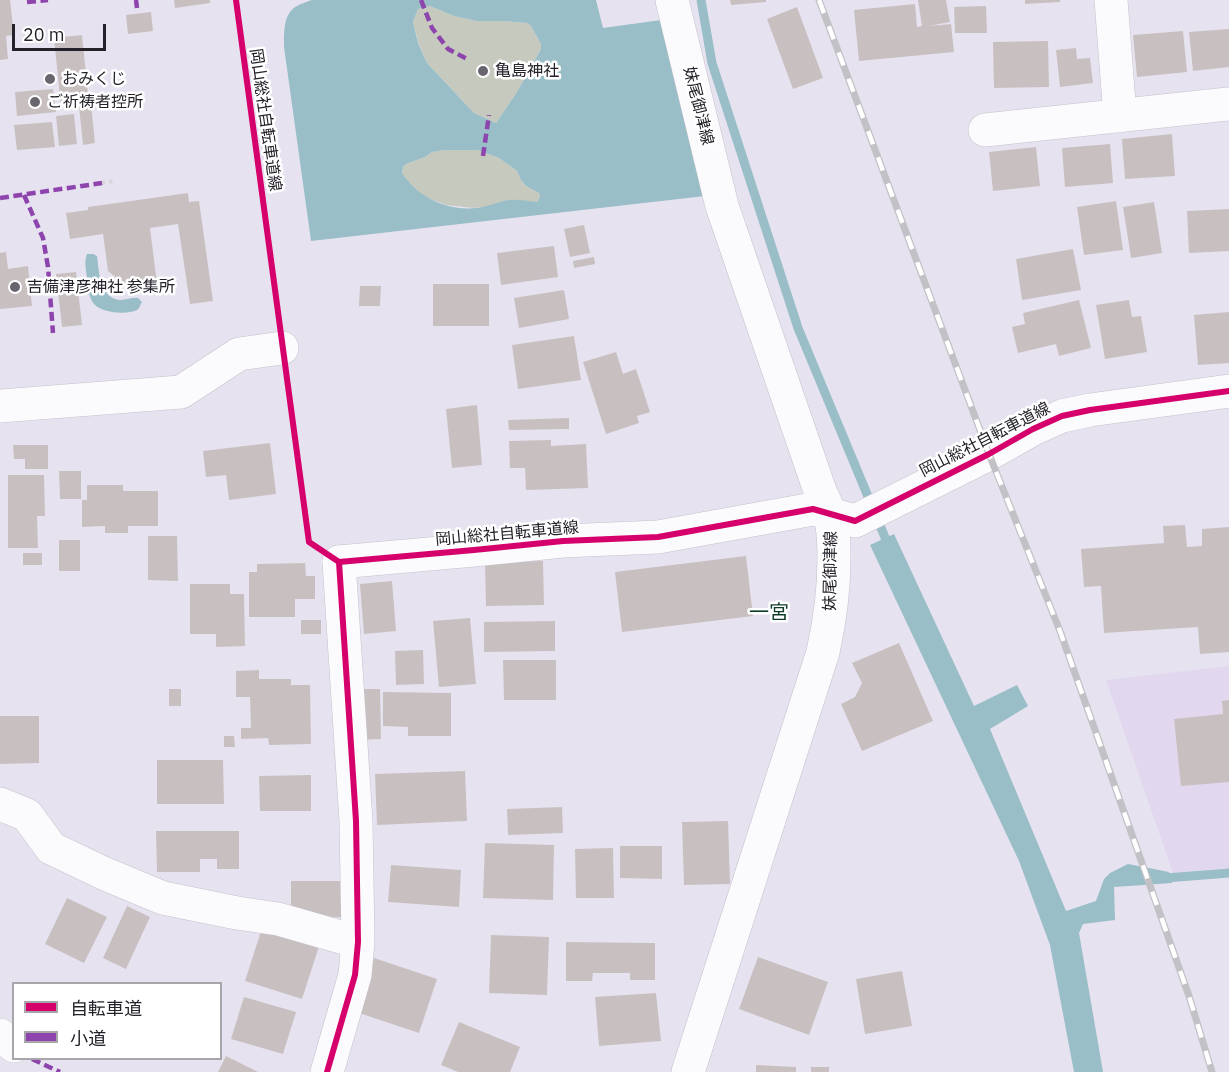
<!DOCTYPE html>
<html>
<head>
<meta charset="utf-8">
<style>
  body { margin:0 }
  #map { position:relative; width:1229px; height:1072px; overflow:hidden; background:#e7e2f0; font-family:"IBM Plex Sans","Noto Sans JP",sans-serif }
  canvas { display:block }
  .legend { position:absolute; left:12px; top:982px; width:210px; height:78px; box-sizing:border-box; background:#fff; border:2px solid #a8a6aa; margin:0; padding:8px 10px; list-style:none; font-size:18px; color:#25212a }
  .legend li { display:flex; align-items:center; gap:12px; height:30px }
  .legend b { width:30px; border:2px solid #a8a6aa }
  .scale { position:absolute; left:12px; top:24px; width:94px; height:27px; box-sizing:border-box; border:3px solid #25212a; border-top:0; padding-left:8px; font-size:18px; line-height:21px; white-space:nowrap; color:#25212a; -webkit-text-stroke:4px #fff; paint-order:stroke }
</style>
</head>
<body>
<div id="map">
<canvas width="1229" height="1072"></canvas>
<ul class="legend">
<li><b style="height:8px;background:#d6006c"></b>自転車道</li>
<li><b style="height:8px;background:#8e44ad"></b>小道</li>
</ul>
<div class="scale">20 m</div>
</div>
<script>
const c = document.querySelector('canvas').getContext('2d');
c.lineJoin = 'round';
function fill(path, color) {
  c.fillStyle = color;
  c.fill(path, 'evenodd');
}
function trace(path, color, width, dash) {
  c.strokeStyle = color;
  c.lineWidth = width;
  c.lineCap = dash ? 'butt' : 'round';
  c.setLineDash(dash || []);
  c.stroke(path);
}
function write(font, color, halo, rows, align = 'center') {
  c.font = font + ' "IBM Plex Sans","Noto Sans JP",sans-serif';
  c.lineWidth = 5;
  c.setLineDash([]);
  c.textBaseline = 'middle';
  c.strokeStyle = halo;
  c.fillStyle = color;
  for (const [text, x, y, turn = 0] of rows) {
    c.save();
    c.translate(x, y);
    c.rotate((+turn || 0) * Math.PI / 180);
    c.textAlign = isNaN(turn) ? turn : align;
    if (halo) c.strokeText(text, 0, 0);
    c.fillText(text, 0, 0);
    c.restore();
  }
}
fill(new Path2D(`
  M1229 666V868L1173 873 1106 680Z`), '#e1d8ef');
fill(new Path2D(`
  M430 6 454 16 477 21H504L527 23 531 26 541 44V49L517 92 496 123 474 113 427 63 418 42 413 22 418 9Z
  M445 150H478L499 158 517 171 521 180 526 186 539 193 540 197 537 202 508 200 490 206 473 208 446 205 425 197 408 182 402 173 403 167 406 164 425 157 432 152Z`), '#c6cabe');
fill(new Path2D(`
  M312 0H596L603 28 661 20 705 196 311 241 284 47C284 33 283 13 297 6 302 3 307 2 312 0ZM430 6 454 16 477 21H504L527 23 531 26 541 44V49L517 92 496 123 474 113 427 63 418 43 413 22 418 9ZM445 150H478L499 158 517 171 521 180 526 186 539 193 540 197 537 202C528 201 517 199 508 200 497 202 487 207 476 208 446 211 418 197 402 173L403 167 406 164 425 157 432 152Z
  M87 254H93L97 256C99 270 99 293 115 299 122 302 131 297 138 298L142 302C140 305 140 308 137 310 127 315 103 313 95 305 88 298 88 287 87 278 86 269 84 262 87 254Z
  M894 534 974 706 1017 685 1028 706 990 729 1066 911 1096 901 1104 879 1110 873 1128 864 1169 872 1172 883 1114 887 1115 920 1083 924 1079 933 1103 1072H1074L1050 945 1019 861 870 545Z`), '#99bec7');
trace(new Path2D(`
  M701 0 712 63 798 328 889 547
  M1158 878H1166L1229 873`), '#99bec7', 9);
fill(new Path2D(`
  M0 0H10L14 35 6 36 8 59 0 60Z
  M174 0H210V3L175 8Z
  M730 0H766V2L731 5Z
  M918 0H946L950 22 928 26 951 24 954 52 859 61 854 10 915 4 917 27 922 26Z
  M1025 0H1060V2L1025 4Z
  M986 6 987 33H955L954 7Z
  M797 7 823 78 793 89 767 19Z
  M151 12 153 31 128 34 126 15Z
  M1229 29V67L1193 71 1189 32Z
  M1183 31 1187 72 1137 77 1133 35Z
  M82 35 89 103 61 106 54 38Z
  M1048 41 1049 87 994 88 993 42Z
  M1076 48 1077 59 1090 58 1093 83 1060 87 1056 50Z
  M53 89 56 112 17 116 15 92Z
  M91 104 95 143 83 145 79 106Z
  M74 114 77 144 59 146 56 116Z
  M52 122 55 147 17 150 14 125Z
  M1172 134 1175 176 1125 179 1122 139Z
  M1110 144 1113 183 1065 187 1062 148Z
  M1036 147 1040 186 993 191 989 152Z
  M188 193 189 202 199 201 213 301 190 304 178 224 150 228 157 284 129 288 108 271 103 234 70 239 66 213 88 210V207Z
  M1116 201 1123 250 1084 255 1077 207Z
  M1154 202 1162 253 1131 258 1123 207Z
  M1229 209V251L1189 253 1187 211Z
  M584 225 590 253 570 257 564 229Z
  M554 246 558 277 501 285 497 253Z
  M1073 249 1081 290 1022 300 1016 259Z
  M6 252 8 269 28 266 32 306 0 309V253Z
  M594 257 595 264 574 268 573 261Z
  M76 272 82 325 62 327 56 274Z
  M433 284H489V326H433Z
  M360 286H381L380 306H359Z
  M564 290 569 319 519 328 514 298Z
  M1079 300 1091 348 1059 356 1056 344 1018 353 1012 327 1025 324 1023 313Z
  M1129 300 1132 317 1141 316 1147 352 1105 359 1096 305Z
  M1229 312V363L1198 365 1194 315Z
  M574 336 581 380 518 389 512 345Z
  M616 352 623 374 636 369 650 412 637 416 639 423 606 434 583 362Z
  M477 405 482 465 452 468 446 409Z
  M569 418V429L509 430 508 420Z
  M551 440V446L586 444 588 488 526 490 525 468H510L509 441Z
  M270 443 276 494 229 500 226 475 206 477 203 451Z
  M13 445H48V469H25V459H14Z
  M59 471H81V499H60Z
  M8 475H44L45 516H37L38 548H8Z
  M87 485H123V491H158V526H128V533H105V526L82 527V500H87Z
  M1185 525 1187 547 1202 546V529L1229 527V652L1200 654 1198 627 1104 633 1101 586 1084 587 1081 549 1164 543 1163 526Z
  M148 536H177L178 581 148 580Z
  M59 540H80V571H59Z
  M23 553H42V565H23Z
  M746 556 753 616 622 632 615 572Z
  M543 561 544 605 486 606 485 562Z
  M305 563 306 576H315V599H295V617H249V572H257V564Z
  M392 581 396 631 364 634 360 584Z
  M190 584H230V594H244L245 646 216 647V634H190Z
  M470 618 476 684 439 687 433 621Z
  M301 620H321V634H301Z
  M555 621V651L484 652V622Z
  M899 643 933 721 862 751 841 704 855 697 862 683 852 663Z
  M423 650 424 684 396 685 395 651Z
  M503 660H556V700H504Z
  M259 670V679H291V685H310L311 744 269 745 268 738 241 739V728H251L250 697H236V671Z
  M169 689H181V706H169Z
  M356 689H380L381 739 358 740Z
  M383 692 451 693V736H408V727L383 726Z
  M1229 700V782L1181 786 1174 719 1223 714 1222 701Z
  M0 716H39V763L0 764Z
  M224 736H234L235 747H224Z
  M157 760H223L224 804H157Z
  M465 771 467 821 377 825 375 774Z
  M311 775V811H260L259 776Z
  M562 807 563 833 508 835 507 809Z
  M728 821 730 884 684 885 682 822Z
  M156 831H239V869H217V859H200V872H157Z
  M485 843 554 845 553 900 483 898Z
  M620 846H662V879L620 878Z
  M613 848 614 898H576L575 849Z
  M391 865 461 870 459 907 388 902Z
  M291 881H348V917L291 918Z
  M67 898 107 917 84 963 45 944Z
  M127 906 150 917 126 969 103 958Z
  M264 922 321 940 302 999 245 981Z
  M491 935 549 937 547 995 489 993Z
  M566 942 655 943V980H630V973H593L592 981H566Z
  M758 957 828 982 809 1035 739 1009Z
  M374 958 437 979 419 1033 356 1012Z
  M902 971 912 1026 865 1034 856 979Z
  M656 993 661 1041 599 1046 595 997Z
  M244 997 296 1012 283 1054 231 1039Z
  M459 1022 520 1047 510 1072H458L441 1065Z
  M226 1056 258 1072H218Z
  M756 1065 796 1067V1072H756Z
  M811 1067H829V1072H811Z`), '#c8c0c0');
const street = new Path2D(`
  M1111 0 1120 116
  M985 130 1228 104
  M0 406 181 392 239 354 282 348
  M0 804 27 815 51 848 103 873 163 898 237 913 278 919 358 942
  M0 1035 14 1046
  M327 1072 355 975 358 942 356 821 339 562`);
const secondary = new Path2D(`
  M339 562 474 550 563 541 658 537 813 509 855 521 989 454 1033 429 1062 416 1090 410 1229 391`);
const primary = new Path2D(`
  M672 0 722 206 820 491C823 498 827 505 829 513 834 527 834 544 834 559 834 592 830 620 823 652L688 1072`);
trace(street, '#c4c0ca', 34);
trace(secondary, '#c4c0ca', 34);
trace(primary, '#c4c0ca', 34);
trace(new Path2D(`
  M102 183 114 181`), '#d6d4d8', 4, [3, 4.5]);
trace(street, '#fbfbfd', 33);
trace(secondary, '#fbfbfd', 33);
trace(primary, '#fbfbfd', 33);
const rail = new Path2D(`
  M819 0 989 454 1060 631 1189 996 1212 1072`);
trace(rail, '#c2c1c5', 7);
trace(rail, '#fff', 4.5, [14]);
trace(new Path2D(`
  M136 0 137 8
  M421 0 432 28 448 49 467 59
  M27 2 48 0
  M483 156 489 115
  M24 195 43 238 48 267 53 333
  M0 198 102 183
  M32 1059 60 1072`), '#8e44ad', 4.5, [9, 4.5]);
trace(new Path2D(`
  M236 0 309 542 339 562 474 550 563 541 658 537 813 509 855 521 989 454 1033 429 1062 416 1090 410 1229 391
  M327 1072 355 975 358 942 356 821 339 562`), '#d6006c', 6);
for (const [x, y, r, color] of [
  [483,71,6,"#69656f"],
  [50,79,6,"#69656f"],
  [35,102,6,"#69656f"],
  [15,287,6,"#69656f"]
]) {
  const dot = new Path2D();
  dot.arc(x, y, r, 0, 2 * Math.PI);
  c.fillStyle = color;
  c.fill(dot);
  trace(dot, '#fff', 2);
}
write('16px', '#25212a', '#fff', [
  ["亀島神社",495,71],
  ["おみくじ",62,79],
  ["ご祈祷者控所",47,102],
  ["吉備津彦神社 参集所",27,287]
], 'left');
write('16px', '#25212a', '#fff', [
  ["妹尾御津線",698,106,76],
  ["岡山総社自転車道線",265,120,82],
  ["岡山総社自転車道線",985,440,-27],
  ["岡山総社自転車道線",507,534,-5],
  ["妹尾御津線",831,571,-89]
]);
write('20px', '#0e3a27', '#fff', [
  ["一宮",769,613]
]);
</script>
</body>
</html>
